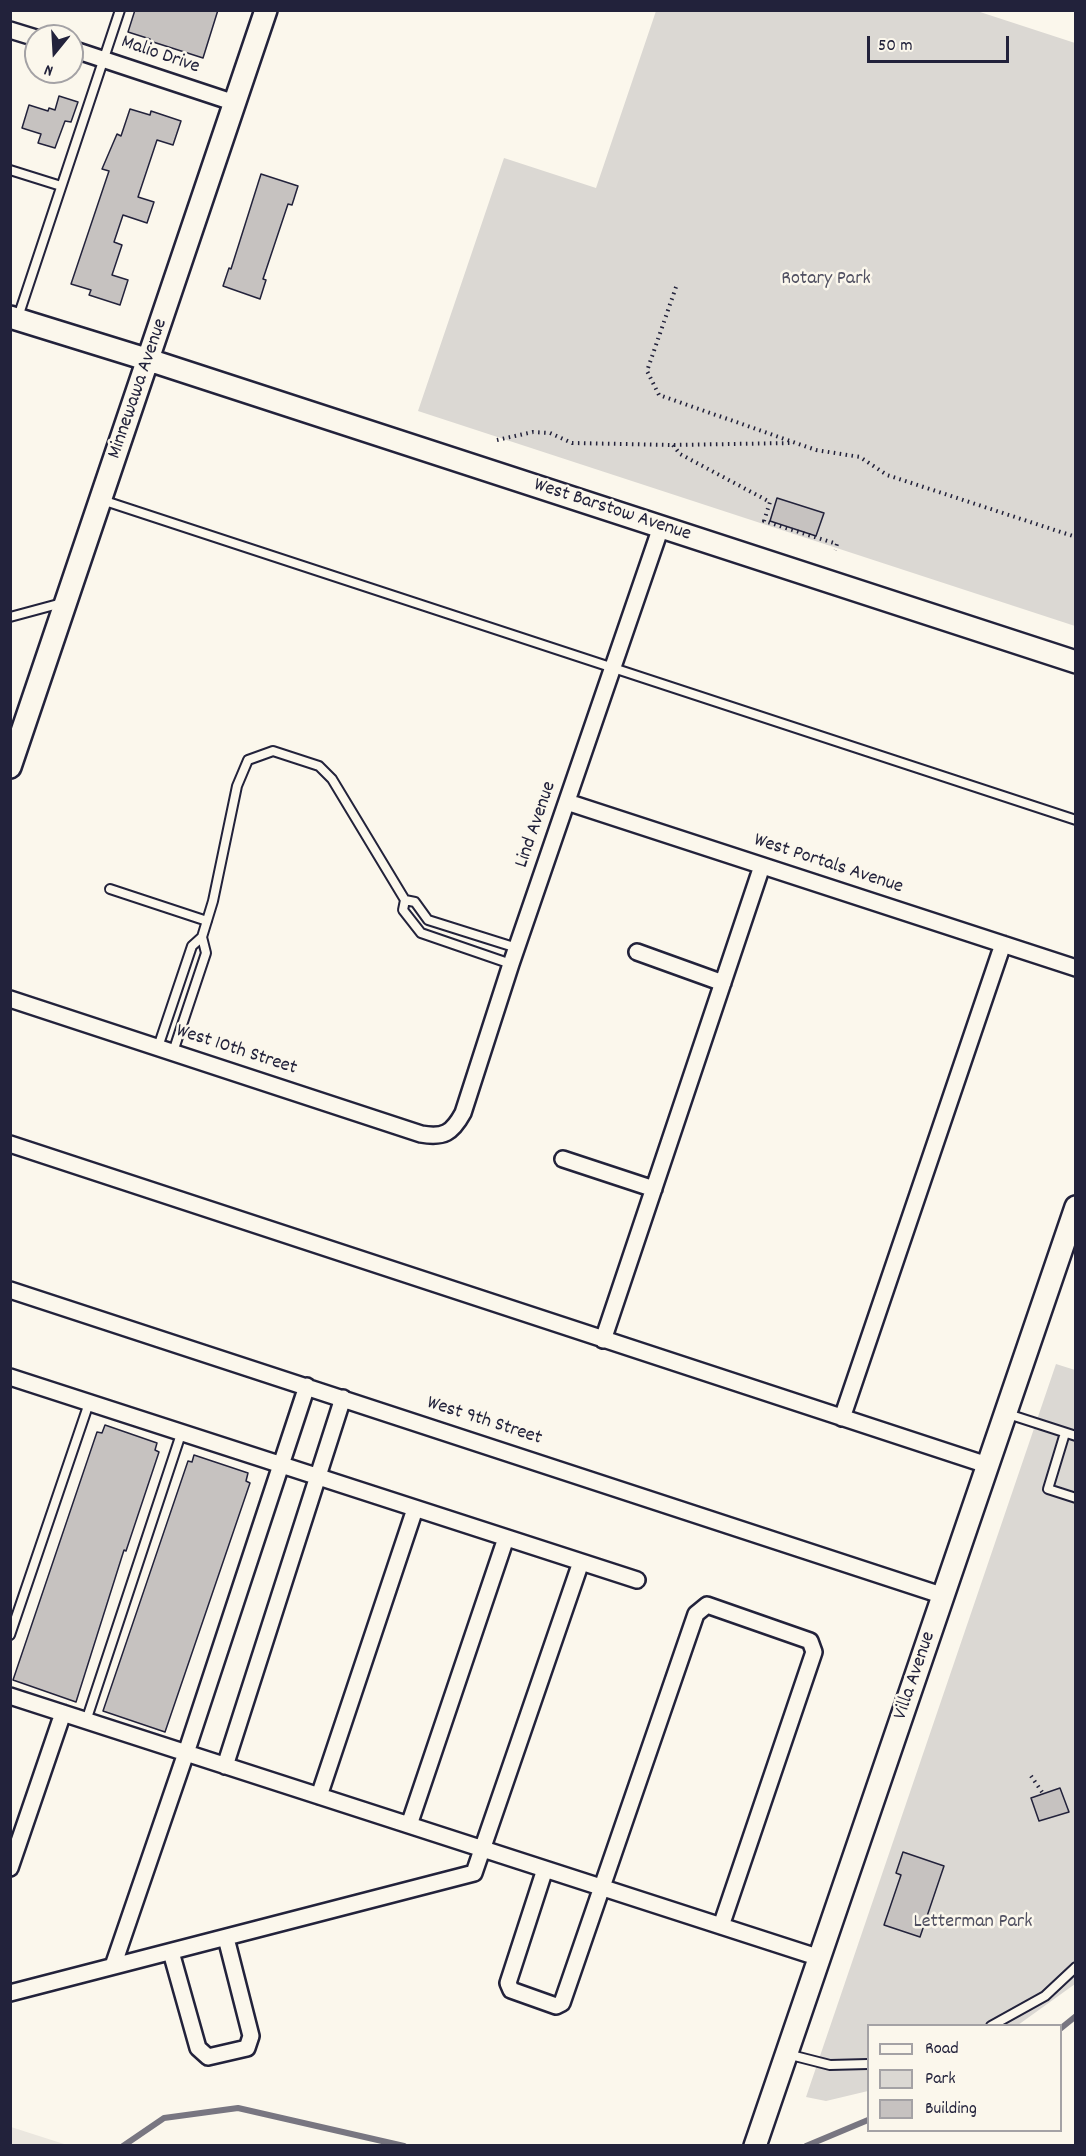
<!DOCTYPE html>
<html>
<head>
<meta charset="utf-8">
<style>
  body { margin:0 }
  #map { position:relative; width:1086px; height:2156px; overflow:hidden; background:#fbf7ec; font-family:Dekko,sans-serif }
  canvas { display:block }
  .frame { position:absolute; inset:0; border:12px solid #22223b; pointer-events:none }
  .legend { position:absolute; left:867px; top:2024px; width:195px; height:108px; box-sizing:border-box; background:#fbf7ec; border:2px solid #a4a2a5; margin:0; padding:8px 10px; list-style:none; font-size:18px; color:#22223b }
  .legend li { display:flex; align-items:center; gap:12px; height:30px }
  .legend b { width:30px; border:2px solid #a4a2a5 }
  .north { position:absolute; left:24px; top:24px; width:60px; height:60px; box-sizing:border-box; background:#fbf7ec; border:2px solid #a4a2a5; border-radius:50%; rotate:198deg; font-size:16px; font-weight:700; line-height:24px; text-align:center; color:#22223b }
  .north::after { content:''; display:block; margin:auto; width:21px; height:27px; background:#22223b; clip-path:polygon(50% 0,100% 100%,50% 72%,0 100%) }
  .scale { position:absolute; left:867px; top:36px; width:142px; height:27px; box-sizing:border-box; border:3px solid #22223b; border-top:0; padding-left:8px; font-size:18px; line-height:21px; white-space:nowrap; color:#22223b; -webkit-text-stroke:4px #fbf7ec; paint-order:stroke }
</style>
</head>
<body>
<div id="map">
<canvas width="1086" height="2156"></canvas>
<div class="frame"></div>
<ul class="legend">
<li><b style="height:8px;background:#fbf7ec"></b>Road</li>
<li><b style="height:16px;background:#dbd8d3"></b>Park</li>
<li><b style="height:16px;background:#c6c2c0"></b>Building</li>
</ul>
<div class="north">N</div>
<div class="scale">50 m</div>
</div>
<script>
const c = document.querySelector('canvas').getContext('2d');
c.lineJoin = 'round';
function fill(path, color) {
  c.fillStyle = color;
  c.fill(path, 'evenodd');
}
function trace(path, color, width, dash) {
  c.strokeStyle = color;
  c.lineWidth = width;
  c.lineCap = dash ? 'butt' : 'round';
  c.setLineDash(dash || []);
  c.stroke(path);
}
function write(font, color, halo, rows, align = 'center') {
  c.font = font + ' Dekko,sans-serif';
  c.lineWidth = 5;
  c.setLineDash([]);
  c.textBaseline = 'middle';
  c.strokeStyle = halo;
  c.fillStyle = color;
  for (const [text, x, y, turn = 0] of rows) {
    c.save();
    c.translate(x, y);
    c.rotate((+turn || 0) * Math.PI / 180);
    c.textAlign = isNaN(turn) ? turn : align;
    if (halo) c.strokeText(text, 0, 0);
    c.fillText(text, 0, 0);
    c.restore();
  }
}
fill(new Path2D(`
  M11 2127 64 2144 11 2145Z`), '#ebe7df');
fill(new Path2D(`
  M656 11H977L1075 43V626L418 411 504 158 596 188Z
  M1056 1364 1075 1370V1984L1018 2025 868 2026V2091L826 2101 806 2097Z`), '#dbd8d3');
trace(new Path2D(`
  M1060 2029 1076 2016
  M123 2146 164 2118 238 2108 404 2146
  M806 2146 868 2120`), '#787681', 6);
const building = new Path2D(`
  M135 10H218L203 58 150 41V39L128 32Z
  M59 96 78 102 71 122 65 121 55 148 38 143 41 134 22 128 29 105 48 111 49 108 55 110Z
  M130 109 150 115 151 111 181 121 173 145 157 140 138 197 154 202 147 223 123 215 114 242 122 245 112 275 128 280 120 305 89 295 91 290 71 284 109 171 102 169 117 134 121 136Z
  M261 174 298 186 292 205 288 204 263 279 266 280 260 299 223 286 229 268 231 269Z
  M777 498 824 513 816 536 770 521Z
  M105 1425 157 1443 155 1450 159 1452 126 1551 124 1550 76 1702 13 1680 97 1432 102 1433Z
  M194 1455 248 1473 246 1481 250 1483 165 1732 103 1711 188 1461 192 1462Z
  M1060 1788 1069 1812 1039 1821 1031 1798Z
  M903 1852 944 1866 920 1937 884 1925 901 1875 896 1873Z`);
fill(building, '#c6c2c0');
trace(building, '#22223b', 1.5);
const lane = new Path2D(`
  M10 170 61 186
  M18 317 120 10
  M102 500 1076 820
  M10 617 62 603
  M110 889 207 921
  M405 900 415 902 428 920 517 948
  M158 1047 192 946 202 937
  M173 1052 206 953 202 937 213 901 237 786 248 760 273 751 319 766 332 779 405 900 403 910 421 933 511 964
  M1008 1414 1076 1436
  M1065 1433 1048 1489 1076 1498
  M10 1635 89 1403
  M86 1721 181 1434
  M991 2026 1045 1996 1076 1967
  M787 2054 830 2065 868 2064`);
const street = new Path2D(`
  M10 30 36 38
  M72 49 235 103
  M567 802 1076 968
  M637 952 723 983
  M10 999 421 1134C444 1138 452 1133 463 1113L511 964 661 527
  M10 1144 987 1465
  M563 1159 654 1189
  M10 1290 944 1596
  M603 1340 762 866
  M10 1377 637 1580
  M842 1418 1003 944
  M10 1696 820 1958
  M225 1766 343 1398
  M319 1796 415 1509
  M409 1825 506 1538
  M10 1868 63 1713
  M545 1869 508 1983 511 1990 556 2006 562 2003 696 1614 707 1605 810 1641 814 1652 721 1926
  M171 1952 198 2048 208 2057 247 2048 251 2036 226 1938
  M113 1966 186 1753 307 1386
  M10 1993 474 1873 581 1562`);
const secondary = new Path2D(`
  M10 317 149 360 1076 662
  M10 767 266 10
  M755 2146 1076 1207`);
trace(lane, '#22223b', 12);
trace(street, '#22223b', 20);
trace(secondary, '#22223b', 26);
trace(new Path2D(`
  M676 287 647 371 659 395 816 450 860 457 887 475 1076 537
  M497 440 533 432 550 433 572 443 672 445 792 443
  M673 445 680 454 770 502 764 521 837 544 835 550
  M1031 1776 1042 1792`), '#22223b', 4, [1.5, 4.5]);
trace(lane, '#fbf7ec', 8);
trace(street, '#fbf7ec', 15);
trace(secondary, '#fbf7ec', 21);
write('20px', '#22223b', '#fbf7ec', [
  ["Malio Drive",160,56,19],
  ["Minnewawa Avenue",139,389,-71],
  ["West Barstow Avenue",612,511,18],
  ["Lind Avenue",537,825,-71],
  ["West Portals Avenue",828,865,18],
  ["West 10th Street",236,1051,18],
  ["West 9th Street",484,1422,18],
  ["Villa Avenue",916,1676,-71]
]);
write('20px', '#505061', '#fbf7ec', [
  ["Rotary Park",826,280],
  ["Letterman Park",973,1923]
]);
</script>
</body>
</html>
